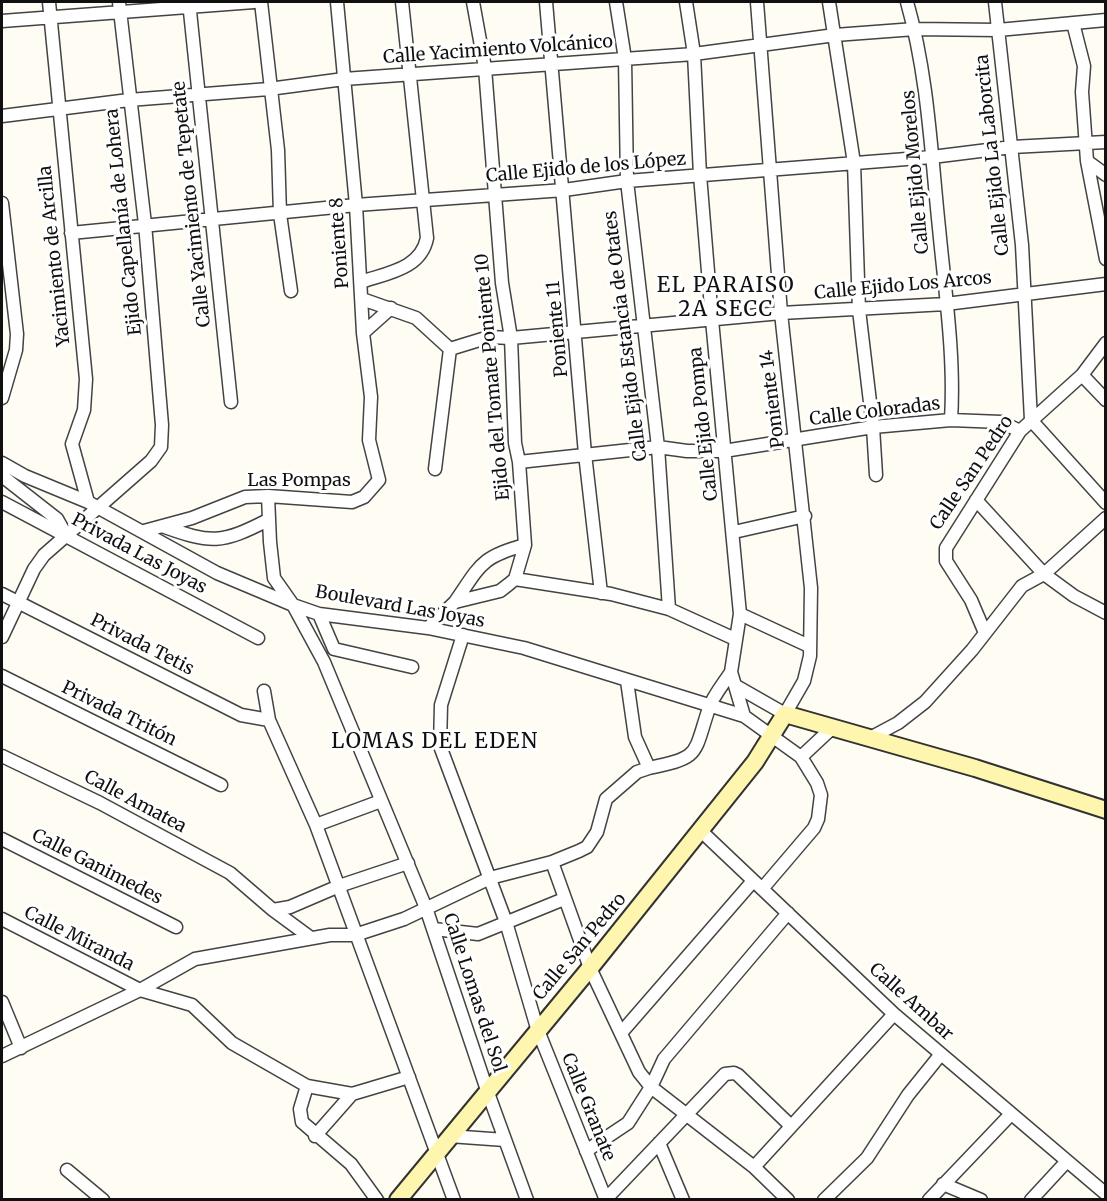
<!DOCTYPE html>
<html>
<head>
<meta charset="utf-8">
<style>
  body { margin:0 }
  #map { position:relative; width:1107px; height:1201px; overflow:hidden; background:#fffcf3; font-family:Merriweather,serif }
  canvas { display:block }
  .frame { position:absolute; inset:0; border:3px solid #101010; pointer-events:none }
</style>
</head>
<body>
<div id="map">
<canvas width="1107" height="1201"></canvas>
<div class="frame"></div>
</div>
<script>
const c = document.querySelector('canvas').getContext('2d');
c.lineJoin = 'round';
function trace(path, color, width, dash) {
  c.strokeStyle = color;
  c.lineWidth = width;
  c.lineCap = dash ? 'butt' : 'round';
  c.setLineDash(dash || []);
  c.stroke(path);
}
function write(font, color, halo, rows, align = 'center') {
  c.font = font + ' Merriweather,serif';
  c.lineWidth = 6;
  c.setLineDash([]);
  c.textBaseline = 'middle';
  c.strokeStyle = halo;
  c.fillStyle = color;
  for (const [text, x, y, turn = 0] of rows) {
    c.save();
    c.translate(x, y);
    c.rotate((+turn || 0) * Math.PI / 180);
    c.textAlign = isNaN(turn) ? turn : align;
    if (halo) c.strokeText(text, 0, 0);
    c.fillText(text, 0, 0);
    c.restore();
  }
}
const street = new Path2D(`
  M49 2 86 379 84 410 72 444 88 502
  M189 2 231 402
  M261 2 278 150 280 214 291 291
  M546 2 585 454 601 593
  M616 2 625 59 627 181 658 447 669 609
  M686 2 694 54 700 175 712 320 740 614 731 672 744 716
  M829 2 854 163 859 310 873 427 876 475
  M907 2C928 76 931 152 939 228 945 291 955 357 951 420
  M995 2 1022 245 1031 420 1106 503
  M2 21 254 2
  M1073 23 1084 66 1082 92 1087 161 1106 259
  M2 116 129 100 269 89 344 79 694 54 835 35 915 29 998 30 1106 20
  M1087 161 1106 175
  M2 203 17 334 16 350 2 398
  M71 233 356 205 564 190 627 181 932 157 1012 147 1106 142
  M361 282C387 273 421 269 427 238L402 2
  M362 299 416 318 450 349 489 337 511 338 781 313 946 304 1106 284
  M363 333 391 308
  M1082 375 1106 400
  M519 462 658 447 687 451H724L873 427 951 420 1001 422 1020 431
  M2 463 25 476 88 502 217 573 293 605 319 614 428 628 524 648 744 716 801 757 817 783 821 795 818 819 814 828 762 889
  M435 469 450 349
  M2 476 57 519 66 535
  M268 496 270 542 274 578 293 605 324 662 426 908 487 1090 527 1200
  M976 500 1044 574 1074 596 1106 613
  M2 502 258 638
  M162 526C212 544 221 544 268 520
  M144 531 192 518 245 497 268 496 352 502 364 497 379 480 369 440 371 397 363 333 356 205 337 2
  M734 532 805 516
  M515 579 611 594 669 609 735 639
  M2 594 241 715 269 720
  M455 602C480 566 480 557 525 545
  M319 614 334 649 412 667
  M740 614 809 646
  M428 628 455 602 500 591 509 584 515 579 525 545 519 462 515 443 511 338 502 283 485 68 473 2
  M985 633 971 600 946 561V548L1020 431 1082 375 1106 343
  M463 635 441 705 440 746 506 922 537 1028 606 1200
  M2 637 34 569 44 555 151 461 161 447 162 425 145 224 119 2
  M2 676 221 785
  M736 686 785 714 804 681 810 656 811 588 781 313 757 2
  M264 691 269 720 316 825 454 1200
  M868 739 898 723 925 702 972 650 1022 586 1044 574 1106 518
  M2 756 100 803 230 873 273 910 290 907 339 886 408 863
  M801 757 832 728
  M649 768C701 757 693 756 709 708 713 696 724 683 731 672
  M316 825 381 801
  M700 830 894 1014 1106 1194
  M2 839 176 927
  M552 862 590 968 639 1072 651 1087 754 1167 788 1200
  M273 910 311 938
  M2 919 140 990 192 1005 232 1043 307 1086 352 1094
  M434 929 478 934 564 899
  M2 1002 21 1048
  M621 1033 753 881
  M2 1056 140 990 195 959 330 935H355L404 919 490 878 552 862 579 851 587 847 597 832 606 799 637 772 649 768 635 737 627 681
  M307 1086 300 1109 302 1122 351 1164 377 1200
  M315 1136 352 1094 409 1077
  M449 1136 505 1140
  M659 1143 683 1200
  M586 1151 628 1123 651 1087 664 1059 788 913
  M754 1167 894 1014
  M67 1170 103 1200
  M943 1184 981 1200
  M605 1200 725 1074 734 1073 738 1075 791 1126
  M824 1200 867 1158 908 1095 941 1054
  M929 1200 1011 1114
  M1031 1200 1067 1161`);
const secondary = new Path2D(`
  M398 1200 590 968 755 762 785 714 975 768 1106 810`);
trace(street, '#434343', 15);
trace(secondary, '#323232', 20);
trace(street, '#fff', 12);
trace(secondary, '#fef6ae', 16);
write('18px', '#101010', '#fff', [
  ["Calle Yacimiento Volcánico",498,50,-4],
  ["Calle Ejido La Laborcita",993,155,-96],
  ["Calle Ejido de los López",586,168,-5],
  ["Calle Ejido Morelos",916,172,-95],
  ["Calle Yacimiento de Tepetate",192,204,-96],
  ["Ejido Capellanía de Lohera",124,222,-96],
  ["Poniente 8",340,243,-94],
  ["Yacimiento de Arcilla",55,256,-96],
  ["Calle Ejido Los Arcos",903,286,-5],
  ["Poniente 11",558,329,-95],
  ["Calle Ejido Estancia de Otates",626,336,-97],
  ["Ejido del Tomate Poniente 10",493,377,-95],
  ["Poniente 14",773,399,-97],
  ["Calle Coloradas",875,412,-7],
  ["Calle Ejido Pompa",704,424,-96],
  ["Calle San Pedro",972,473,-56],
  ["Las Pompas",299,481],
  ["Privada Las Joyas",139,554,28],
  ["Boulevard Las Joyas",400,607,10],
  ["Privada Tetis",142,645,27],
  ["Privada Tritón",119,714,26],
  ["Calle Amatea",135,802,28],
  ["Calle Ganimedes",97,867,27],
  ["Calle Miranda",79,939,27],
  ["Calle San Pedro",580,947,-50],
  ["Calle Lomas del Sol",474,993,72],
  ["Calle Ambar",911,1002,42],
  ["Calle Granate",588,1107,68]
]);
c.letterSpacing = '1.5px';
write('21px', '#101010', '#fff', [
  ["EL PARAISO",726,286],
  ["2A SECC",726,310],
  ["LOMAS DEL EDEN",435,742]
]);
c.letterSpacing = '0px';
</script>
</body>
</html>
